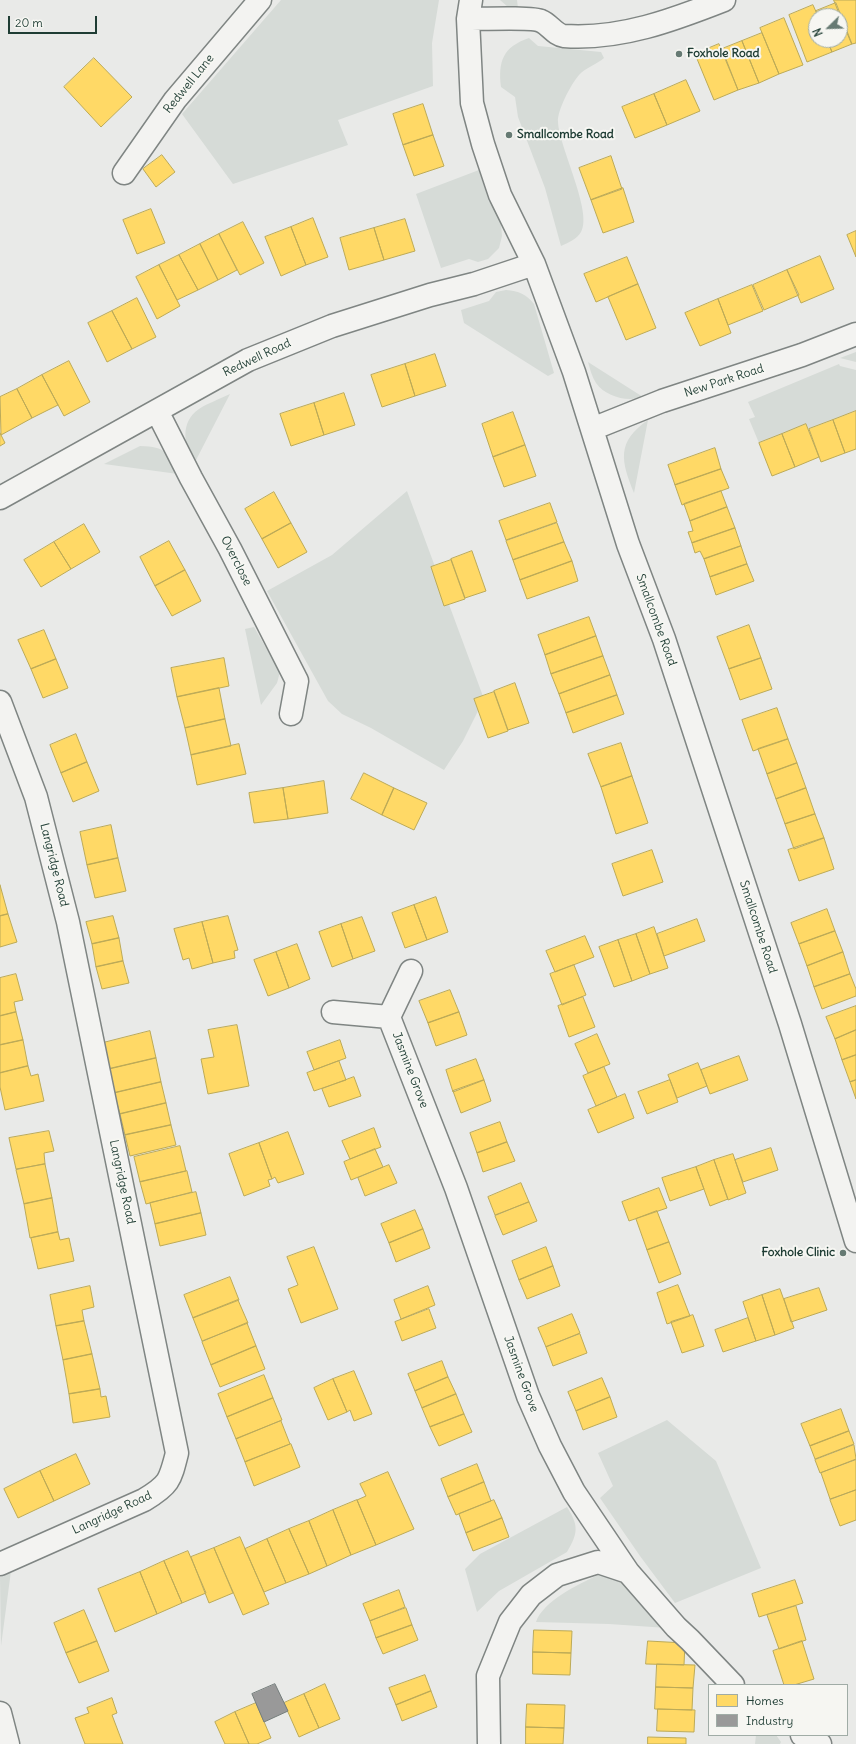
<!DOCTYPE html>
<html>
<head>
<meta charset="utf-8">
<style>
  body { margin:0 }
  #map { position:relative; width:856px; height:1744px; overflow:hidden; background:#e9eae8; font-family:Delius,sans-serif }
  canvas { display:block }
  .legend { position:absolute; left:708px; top:1684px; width:140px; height:52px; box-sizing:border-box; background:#f6f6f2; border:1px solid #a0aca6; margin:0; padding:5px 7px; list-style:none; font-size:12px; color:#1f3d34 }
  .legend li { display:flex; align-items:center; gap:8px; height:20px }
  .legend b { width:20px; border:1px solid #a0aca6 }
  .north { position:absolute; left:808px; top:8px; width:40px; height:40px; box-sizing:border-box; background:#f6f6f2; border:1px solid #a0aca6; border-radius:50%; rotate:247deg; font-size:11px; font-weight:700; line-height:16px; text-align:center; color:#1f3d34 }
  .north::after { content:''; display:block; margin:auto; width:14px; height:18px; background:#667a73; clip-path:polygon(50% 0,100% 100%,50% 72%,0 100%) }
  .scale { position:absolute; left:8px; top:16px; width:89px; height:18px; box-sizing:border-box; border:2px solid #1f3d34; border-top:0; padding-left:5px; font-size:12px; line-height:14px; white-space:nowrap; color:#1f3d34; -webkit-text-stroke:3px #f6f6f2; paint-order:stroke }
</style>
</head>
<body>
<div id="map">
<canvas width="856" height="1744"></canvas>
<ul class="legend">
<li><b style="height:11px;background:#ffd966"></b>Homes</li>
<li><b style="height:11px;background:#999"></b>Industry</li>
</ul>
<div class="north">N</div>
<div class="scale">20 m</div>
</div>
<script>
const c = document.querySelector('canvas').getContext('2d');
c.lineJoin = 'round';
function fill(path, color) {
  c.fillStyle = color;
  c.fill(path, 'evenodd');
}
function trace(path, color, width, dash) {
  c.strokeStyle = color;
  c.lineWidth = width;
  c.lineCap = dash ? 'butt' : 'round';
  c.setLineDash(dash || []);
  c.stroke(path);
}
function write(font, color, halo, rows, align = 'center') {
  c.font = font + ' Delius,sans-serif';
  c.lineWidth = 4;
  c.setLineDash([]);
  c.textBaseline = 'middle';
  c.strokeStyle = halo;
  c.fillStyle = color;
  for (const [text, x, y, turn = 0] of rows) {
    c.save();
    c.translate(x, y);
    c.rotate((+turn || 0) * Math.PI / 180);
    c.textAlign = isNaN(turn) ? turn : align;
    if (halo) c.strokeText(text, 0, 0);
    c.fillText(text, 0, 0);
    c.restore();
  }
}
fill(new Path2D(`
  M281 0H439L432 43 433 86 338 120 348 145 233 184 182 114Z
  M500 0H517L518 8 508 7Z
  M529 38 538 46 601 52 604 58C597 64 585 68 579 75 571 84 557 111 558 122 559 147 593 212 581 232 577 239 568 243 561 246L545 188 518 117 515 97 501 87C498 61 503 47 529 38Z
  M479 170 489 202 494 203 501 224 502 236 499 248 488 259 478 262 469 259 441 268 416 194Z
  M506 290C519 291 526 294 534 304L554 373 548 376 464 323 461 310 489 301 496 292Z
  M856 352V362L840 358Z
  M588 362 643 397C627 402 606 397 596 383 592 377 590 369 588 362Z
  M839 364 840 366 856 370V411L809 429 806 425 759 443 749 419 755 417 748 402Z
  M230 394 195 462C183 446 180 422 199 409 208 403 220 399 230 394Z
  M648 420 634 493C621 461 616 442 648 420Z
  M140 446C167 447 167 452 178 474L104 464Z
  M407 491 484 699 463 741 444 770 371 728 342 714 328 701 267 591 332 555Z
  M254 627 280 672 277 683 261 705 245 629Z
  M667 1420 716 1461 761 1568 675 1603 640 1556 600 1498 613 1486 598 1453Z
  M567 1507C579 1526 578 1533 567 1552L499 1591 477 1612 465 1569 480 1554Z
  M11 1571 1 1646 0 1577Z
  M598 1575 613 1576 626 1580 667 1628 609 1624 536 1622C543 1601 579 1584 598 1575Z
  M756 1735H776L781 1742 780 1744H755Z`), '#d6dbd7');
const homes = new Path2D(`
  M834 0H856V43L852 44Z
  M836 3 852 44 832 52 827 40H840V16H818L816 11Z
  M813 5 818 16H816V40H827L832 52 807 62 789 15Z
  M784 18 803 65 779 74 760 28Z
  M762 33 779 74 759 83 742 41Z
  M742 41 759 83 738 90 722 49Z
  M719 44 738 90 714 100 695 54Z
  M94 58 132 97 101 127 64 87Z
  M686 80 700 111 667 125 654 94Z
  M654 94 667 125 635 138 622 107Z
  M423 104 433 135 403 145 393 114Z
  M433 135 444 166 414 176 403 145Z
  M162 155 175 172 156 187 143 169Z
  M611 156 622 189 591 200 579 168Z
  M623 188 634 222 603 233 591 200Z
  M151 209 165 243 137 254 123 220Z
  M313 218 328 257 306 265 291 227Z
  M405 219 415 251 384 260 374 228Z
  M243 222 264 263 240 275 219 234Z
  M291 227 306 265 281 276 265 237Z
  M374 228 384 260 349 270 340 238Z
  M856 231V257L847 235Z
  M219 234 237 270 218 280 200 244Z
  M200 244 218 280 198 290 179 255Z
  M179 255 198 290 177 300 159 265Z
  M820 256 834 289 801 303 787 270Z
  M627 257 638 284 596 302 584 274Z
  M159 265 180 306 157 319 136 277Z
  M787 270 799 295 764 310 753 285Z
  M638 284 656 328 626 340 608 297Z
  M752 285 763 311 728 325 718 299Z
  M137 298 156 337 132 349 112 311Z
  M718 299 731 333 700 346 685 313Z
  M112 311 132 349 107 362 88 323Z
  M435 354 446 386 415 396 405 364Z
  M69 361 90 402 64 416 42 375Z
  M405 364 415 396 382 407 371 375Z
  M42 375 58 405 32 418 17 389Z
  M17 389 32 418 1 435 0 397Z
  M344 393 355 425 324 435 314 403Z
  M314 403 324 435 291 446 280 414Z
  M856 411V449L845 453 833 420Z
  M513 412 525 445 493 457 482 424Z
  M833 420 845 453 821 462 809 429Z
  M806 424 819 457 795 467 782 434Z
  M0 433 5 443 0 446Z
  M782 434 795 467 772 476 759 443Z
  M525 445 536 476 504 487 493 457Z
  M715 448 721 469 675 485 668 465Z
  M721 469 729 488 682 505 675 485Z
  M721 491 727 507 690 521 684 504Z
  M274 492 291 523 262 539 245 509Z
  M550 503 557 522 506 540 499 521Z
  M727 507 735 528 692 543 688 532 693 531 690 521Z
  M291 523 307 552 278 568 262 539Z
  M557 523 564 542 513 560 506 541Z
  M84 524 100 552 71 569 54 542Z
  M735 528 741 546 704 559 700 551 695 553 692 543Z
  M169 541 185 570 155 586 140 557Z
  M54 542 71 569 41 587 24 560Z
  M564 542 572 561 520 580 513 560Z
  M741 546 747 564 710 577 704 559Z
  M472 551 486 591 465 598 451 559Z
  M451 560 465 599 444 606 431 567Z
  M572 561 578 581 527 599 520 580Z
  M747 564 754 581 716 595 710 577Z
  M185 570 201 601 172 616 155 586Z
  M589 617 596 636 545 655 538 635Z
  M749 625 761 658 729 669 717 637Z
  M44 630 56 659 31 669 18 640Z
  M596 636 603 656 551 674 545 655Z
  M603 656 610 675 559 694 551 674Z
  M224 658 229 686 177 697 171 668Z
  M761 658 772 689 740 700 729 669Z
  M56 659 68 688 43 698 31 669Z
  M610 675 617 695 566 713 559 694Z
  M515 683 529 723 508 730 494 691Z
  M219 688 225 719 185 728 177 697Z
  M494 692 508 731 488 738 474 699Z
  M617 695 624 714 573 733 566 713Z
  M777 708 788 739 753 751 742 720Z
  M225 719 231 746 191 755 185 728Z
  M76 734 87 762 61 773 50 745Z
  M788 739 797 763 767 774 758 749Z
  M621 743 632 776 601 787 588 754Z
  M239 744 246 774 197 785 191 755Z
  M87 762 99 791 73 802 61 773Z
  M797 763 806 788 776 799 767 774Z
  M364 773 394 788 382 815 351 799Z
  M632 776 648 823 616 834 601 787Z
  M324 781 328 813 288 819 283 788Z
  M283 788 288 819 254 823 249 793Z
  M394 788 427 803 414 830 382 815Z
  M806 788 815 814 785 824 776 799Z
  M815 814 824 838 794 849 785 824Z
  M111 825 118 858 87 865 80 832Z
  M824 838 834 869 799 881 788 850Z
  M652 850 663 882 623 896 612 864Z
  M118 858 126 891 95 898 87 865Z
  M0 885 8 914 0 916Z
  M436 897 448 932 427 940 414 905Z
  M414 905 427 940 405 948 392 913Z
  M827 909 835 931 799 944 791 923Z
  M8 914 17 942 0 947V916Z
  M113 916 119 938 92 944 86 922Z
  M228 916 238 950 234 951 235 958 213 963 202 922Z
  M362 917 375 951 353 959 341 924Z
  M697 919 705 941 664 956 657 934Z
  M202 922 213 963 192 969 189 958 183 960 174 929Z
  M341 924 353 959 332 967 319 932Z
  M654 927 668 968 650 974 636 934Z
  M835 931 843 952 807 966 799 944Z
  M636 934 650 974 632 981 618 940Z
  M585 936 594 957 555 972 546 951Z
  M119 938 123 961 96 967 92 944Z
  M618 940 632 981 614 987 599 947Z
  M297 944 310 979 289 988 276 952Z
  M276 952 289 988 268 996 254 960Z
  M843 952 850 974 814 987 807 966Z
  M123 961 129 983 102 989 96 967Z
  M574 965 586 995 562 1005 550 974Z
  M16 974 23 1000 14 1002 16 1012 0 1016V978Z
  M850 974 856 989V996L822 1009 814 987Z
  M450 990 459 1012 428 1023 419 1001Z
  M583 997 595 1027 569 1037 558 1006Z
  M856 1006V1030L835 1039 826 1017Z
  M16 1012 23 1040 0 1045V1016Z
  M459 1012 467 1035 436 1046 428 1023Z
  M237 1025 249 1086 208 1094 201 1059 214 1057 208 1030Z
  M856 1030V1055L842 1060 835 1039Z
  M150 1031 156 1058 109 1069 103 1043Z
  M597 1034 610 1064 588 1073 575 1044Z
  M23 1040 28 1066 0 1073V1045Z
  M340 1040 346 1058 314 1070 307 1052Z
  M856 1055V1080L850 1082 842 1060Z
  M739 1056 748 1080 710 1094 701 1070Z
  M156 1058 161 1082 114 1093 109 1069Z
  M476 1059 484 1080 453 1092 446 1070Z
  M339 1061 346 1080 314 1091 307 1073Z
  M698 1063 707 1086 677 1098 668 1075Z
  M28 1066 31 1076 38 1074 44 1101 5 1110 0 1087V1073Z
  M604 1067 617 1097 596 1106 583 1076Z
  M354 1077 361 1096 329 1107 322 1089Z
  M484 1080 491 1101 461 1113 453 1091Z
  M670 1080 678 1102 647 1114 638 1092Z
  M856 1080V1099L850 1082Z
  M161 1082 166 1103 120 1114 114 1093Z
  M625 1094 634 1118 598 1133 588 1110Z
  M166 1103 171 1125 125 1135 120 1114Z
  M500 1122 507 1142 477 1153 470 1133Z
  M171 1125 176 1145 130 1156 125 1135Z
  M374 1128 381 1147 350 1159 342 1141Z
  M49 1131 54 1151 44 1153 45 1164 16 1169 9 1138Z
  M288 1132 304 1174 278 1183 275 1177 272 1179 259 1143Z
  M507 1142 515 1161 483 1172 477 1153Z
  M259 1143 272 1179 268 1180 270 1186 244 1196 229 1154Z
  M180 1146 186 1171 140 1182 134 1157Z
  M771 1148 778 1170 743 1182 735 1160Z
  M375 1149 383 1167 351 1180 344 1162Z
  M733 1154 746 1193 728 1200 714 1160Z
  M714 1160 728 1199 710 1206 696 1167Z
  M45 1164 52 1198 24 1204 16 1170Z
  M389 1165 397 1183 365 1196 358 1178Z
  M696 1167 704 1189 670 1201 662 1178Z
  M187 1171 192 1192 146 1204 140 1182Z
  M521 1183 529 1202 495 1215 488 1197Z
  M659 1188 667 1208 629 1221 622 1202Z
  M196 1192 201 1213 155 1224 150 1203Z
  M52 1198 58 1232 30 1238 24 1204Z
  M529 1202 537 1221 503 1235 495 1216Z
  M415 1210 423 1229 389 1243 381 1224Z
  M657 1211 669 1242 647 1250 636 1219Z
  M201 1213 206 1235 160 1246 155 1224Z
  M423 1229 430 1248 396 1262 389 1243Z
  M58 1232 60 1240 69 1238 74 1261 38 1269 31 1238Z
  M669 1242 681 1274 659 1283 647 1250Z
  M314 1247 338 1309 301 1323 288 1289 298 1285 287 1257Z
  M546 1247 553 1266 519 1280 512 1261Z
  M553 1266 560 1286 527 1299 519 1280Z
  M230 1277 239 1300 193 1318 184 1295Z
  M678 1285 690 1316 667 1324 657 1293Z
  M90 1286 94 1307 82 1310 84 1321 56 1326 50 1295Z
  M428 1286 435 1305 401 1319 394 1300Z
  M819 1288 827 1310 791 1322 784 1299Z
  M780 1289 794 1328 775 1335 762 1295Z
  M762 1295 775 1335 756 1341 743 1302Z
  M238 1300 248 1323 202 1341 193 1318Z
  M429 1309 436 1328 402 1341 395 1322Z
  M572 1314 580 1333 546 1347 538 1328Z
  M693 1315 704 1346 682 1353 671 1322Z
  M748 1318 756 1341 723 1352 715 1330Z
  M84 1321 92 1354 63 1360 56 1326Z
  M247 1323 256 1346 211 1365 202 1342Z
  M580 1334 587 1353 553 1366 546 1347Z
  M256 1346 265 1369 220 1387 211 1365Z
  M92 1354 100 1389 69 1394 63 1360Z
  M442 1361 448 1377 415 1391 408 1374Z
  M354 1371 372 1414 354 1421 350 1410 347 1412 333 1379Z
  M264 1375 273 1398 227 1417 218 1394Z
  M448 1377 456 1394 422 1408 415 1391Z
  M602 1378 610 1397 576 1411 568 1392Z
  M333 1379 347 1412 328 1420 314 1388Z
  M100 1389 101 1397 106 1396 110 1417 73 1423 69 1394Z
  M456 1394 464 1414 430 1427 422 1408Z
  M610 1397 617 1417 583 1430 576 1411Z
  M273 1398 282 1420 236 1439 227 1417Z
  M841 1409 849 1431 810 1446 801 1424Z
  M464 1414 472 1432 439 1446 430 1427Z
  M281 1421 290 1444 245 1462 236 1439Z
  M849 1431 854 1444 815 1459 810 1446Z
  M291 1444 300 1467 254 1486 245 1462Z
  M854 1445 856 1459 820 1473 815 1460Z
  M76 1454 90 1484 54 1501 40 1471Z
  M856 1460V1490L830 1499 821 1473Z
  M477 1464 484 1482 448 1497 441 1479Z
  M40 1471 54 1501 18 1518 4 1489Z
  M388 1472 414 1529 376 1545 357 1500 366 1496 360 1484Z
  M484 1482 491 1501 456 1515 448 1497Z
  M856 1490V1520L840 1526 830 1500Z
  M357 1500 376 1545 351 1555 333 1510Z
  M494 1500 502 1518 466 1533 459 1514Z
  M333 1510 351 1555 327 1566 309 1521Z
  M502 1518 509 1537 473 1551 466 1533Z
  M309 1521 327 1566 309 1574 289 1529Z
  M289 1529 309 1574 286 1583 267 1539Z
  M240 1537 269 1604 243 1615 214 1548Z
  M267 1539 286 1583 264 1592 245 1549Z
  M214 1548 233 1593 209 1603 191 1557Z
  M188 1551 206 1593 182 1603 164 1561Z
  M164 1561 182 1603 157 1614 140 1572Z
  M140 1572 157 1614 115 1632 98 1589Z
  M795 1580 803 1603 759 1617 752 1594Z
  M399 1590 405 1607 370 1621 363 1604Z
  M796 1606 806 1640 779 1649 767 1615Z
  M406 1608 412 1625 376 1638 370 1621Z
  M84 1610 97 1641 66 1653 54 1623Z
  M412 1625 418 1640 383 1654 376 1638Z
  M534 1630 572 1631 571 1653 533 1652Z
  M97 1641 109 1671 79 1683 66 1653Z
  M648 1641 685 1643 684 1665 646 1664Z
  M802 1641 814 1679 794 1685H784L773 1651Z
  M533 1652 571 1653 570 1675 533 1674Z
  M657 1664 695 1665 693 1688 656 1687Z
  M425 1675 431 1691 396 1705 389 1688Z
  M325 1684 340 1719 319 1728 304 1694Z
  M656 1687 693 1688 692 1710 655 1709Z
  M431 1691 437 1707 402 1721 396 1705Z
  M304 1694 319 1728 299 1737 284 1703Z
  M112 1698 117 1713 112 1715 123 1744H85L75 1718 89 1713 87 1708Z
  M256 1703 271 1738 257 1744H249L235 1712Z
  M527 1704 565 1705 564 1728 526 1727Z
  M658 1709 695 1710 694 1732 657 1731Z
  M235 1712 249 1744H225L215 1722Z
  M526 1727 564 1728 563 1744H526Z
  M648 1737 686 1738V1744H648Z`);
fill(homes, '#ffd966');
trace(homes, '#bcaa57', 1);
const industry = new Path2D(`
  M275 1684 288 1711 264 1722 252 1694Z`);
fill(industry, '#999');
trace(industry, '#747d7b', 1);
const minor = new Path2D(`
  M471 0 468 19 472 103 483 144 500 195 534 264 574 372 628 544 664 639 790 1024 856 1241
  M468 19C481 19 533 17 541 21 549 24 555 35 564 36 620 40 673 20 724 0
  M124 173 175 100 260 0
  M157 411 191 478 230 549 297 681 291 714
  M592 429 662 401 802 355 856 334
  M0 498 248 360 332 326 430 295 474 284 534 264
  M0 702 36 797 68 922 177 1453C170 1481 169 1485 144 1500L0 1564
  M333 1012 389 1017 456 1188 528 1396 550 1446 574 1492 628 1572 676 1627 690 1640 733 1685
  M389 1017 411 971
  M0 1713 8 1744
  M802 1735 820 1744
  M489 1744 488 1676 510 1622 531 1595 557 1575 598 1562 628 1572`);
trace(minor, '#7f8583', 25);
trace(minor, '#f3f3f1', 22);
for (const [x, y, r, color] of [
  [679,54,4,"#667a73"],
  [509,135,4,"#667a73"],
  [843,1253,4,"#667a73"]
]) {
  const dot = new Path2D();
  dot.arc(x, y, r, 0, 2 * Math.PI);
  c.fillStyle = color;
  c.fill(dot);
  trace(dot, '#f6f6f2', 1.5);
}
write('bold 12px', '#1f3d34', '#f6f6f2', [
  ["Foxhole Road",687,54],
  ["Smallcombe Road",517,135],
  ["Foxhole Clinic",835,1253,"right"]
], 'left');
write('12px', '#1f3d34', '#f6f6f2', [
  ["Redwell Lane",189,84,-51],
  ["Redwell Road",257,358,-25],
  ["New Park Road",724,381,-18],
  ["Overclose",236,561,63],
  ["Smallcombe Road",656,620,70],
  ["Langridge Road",54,865,76],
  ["Smallcombe Road",758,927,72],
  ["Jasmine Grove",410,1070,69],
  ["Langridge Road",122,1182,78],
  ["Jasmine Grove",521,1374,70],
  ["Langridge Road",112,1513,-25]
]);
</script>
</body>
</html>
